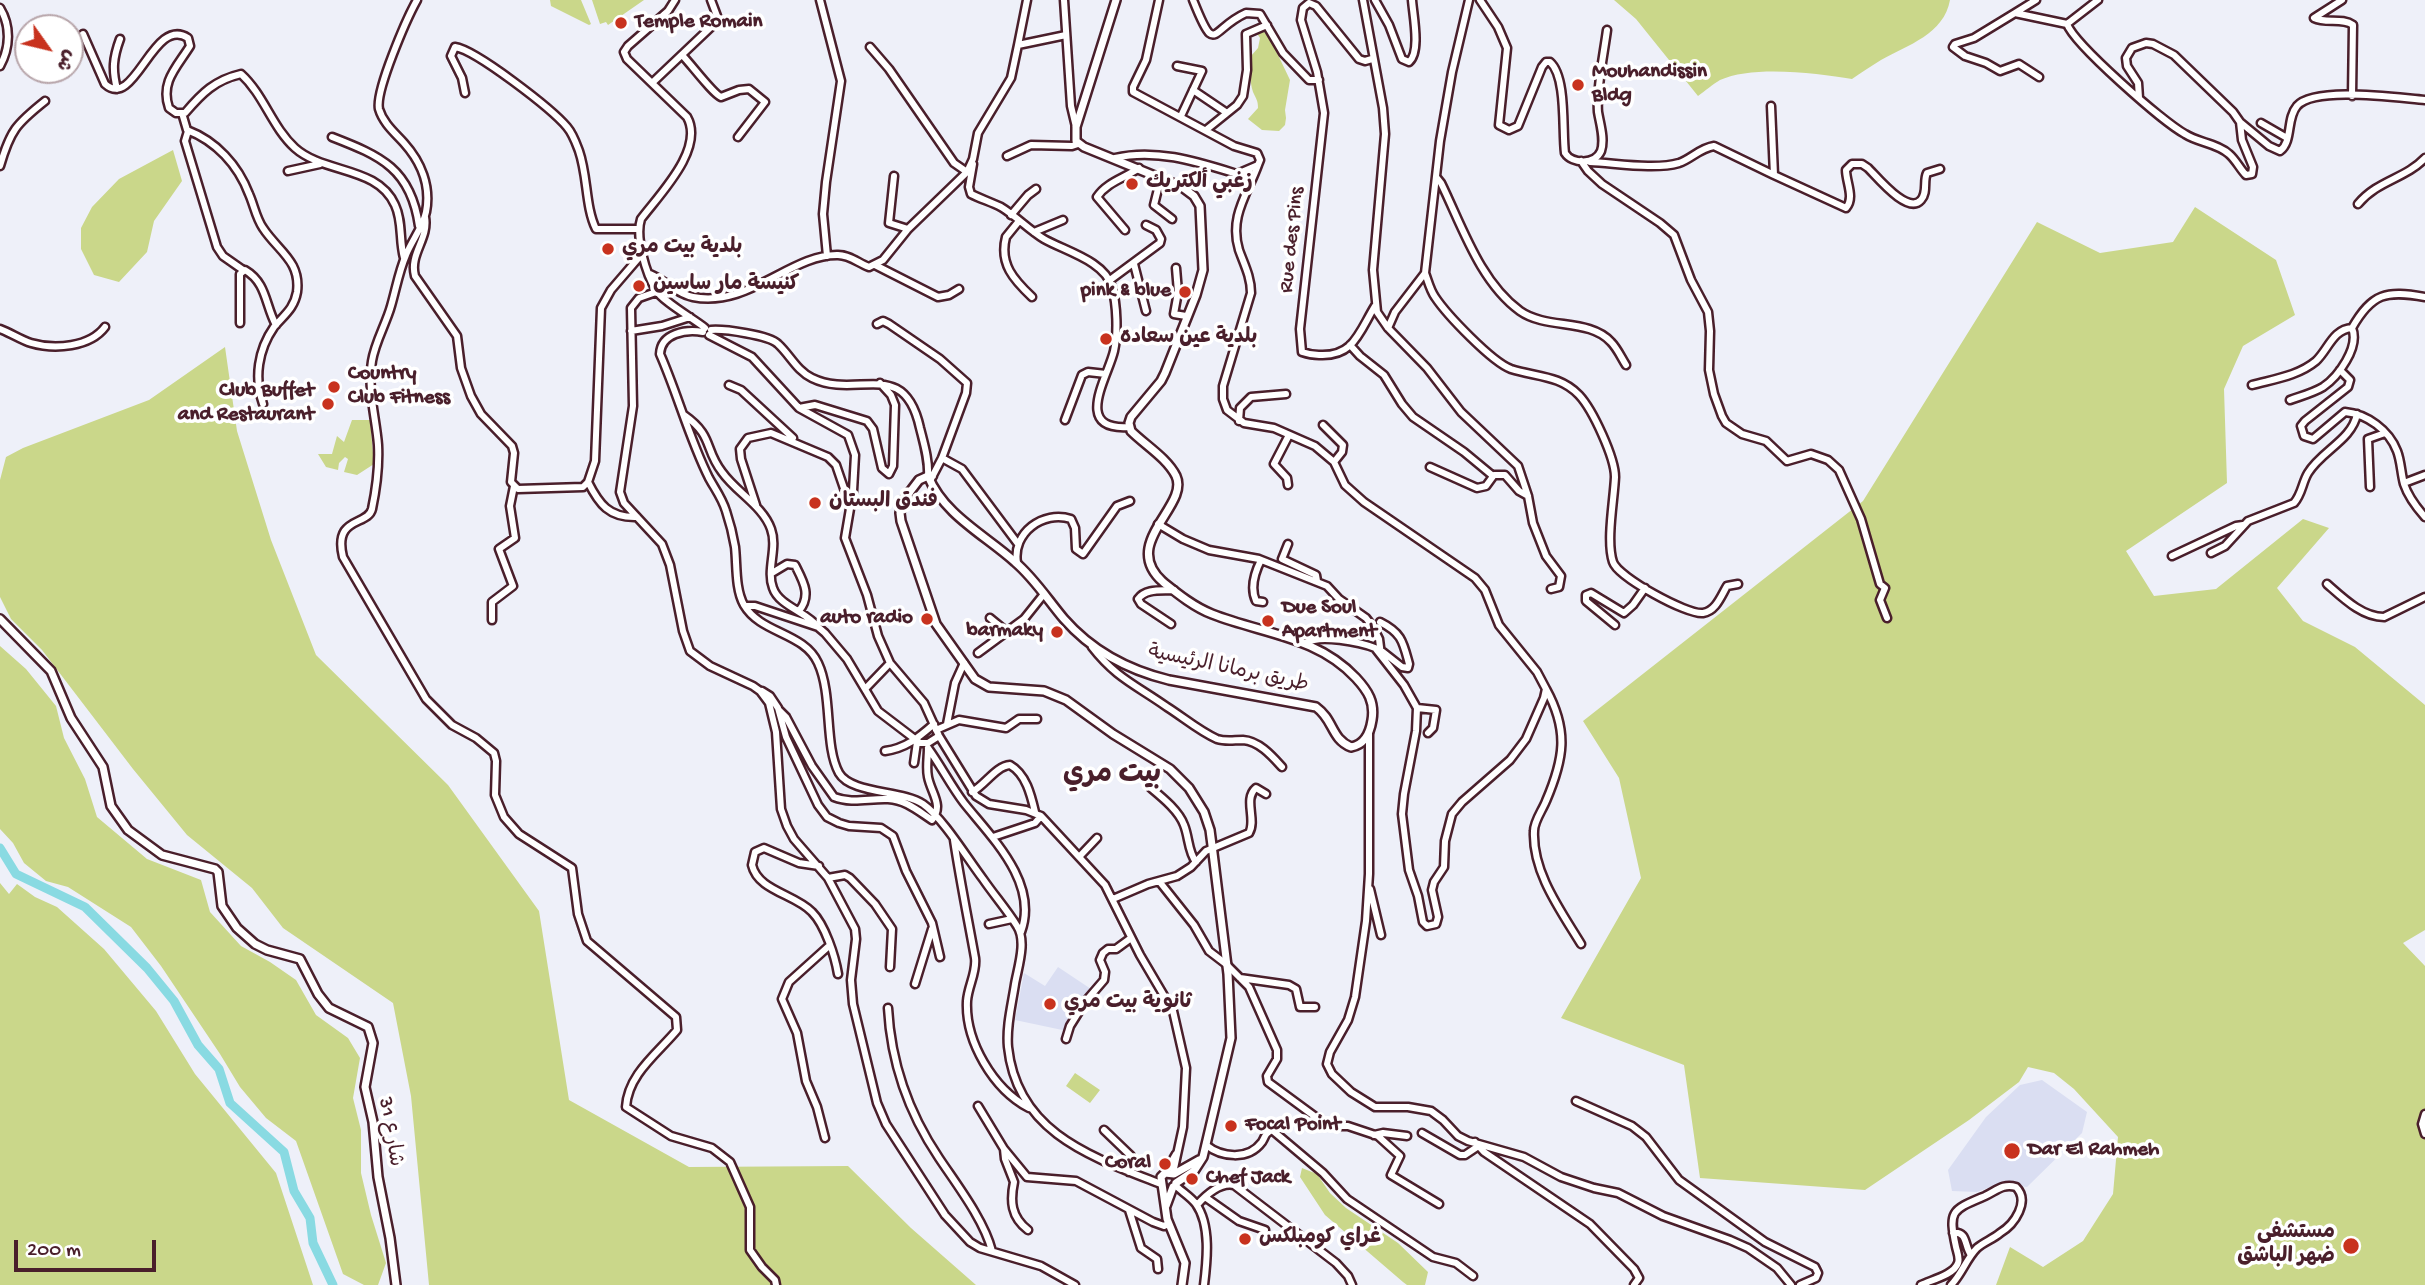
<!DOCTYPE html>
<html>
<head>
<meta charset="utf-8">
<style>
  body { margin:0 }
  #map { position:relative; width:2425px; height:1285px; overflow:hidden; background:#eef0f9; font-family:"Gochi Hand","Playpen Sans Arabic",sans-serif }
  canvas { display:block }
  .north { position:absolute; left:14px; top:14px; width:70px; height:70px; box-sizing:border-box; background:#fff; border:2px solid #b7a5aa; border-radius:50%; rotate:124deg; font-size:19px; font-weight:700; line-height:28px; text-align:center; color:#4a1f2b }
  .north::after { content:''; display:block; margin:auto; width:24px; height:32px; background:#c8321e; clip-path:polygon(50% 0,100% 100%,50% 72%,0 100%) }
  .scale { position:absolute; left:14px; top:1240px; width:142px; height:32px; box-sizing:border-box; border:4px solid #4a1f2b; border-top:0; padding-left:9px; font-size:21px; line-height:24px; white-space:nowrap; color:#4a1f2b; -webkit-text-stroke:5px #fff; paint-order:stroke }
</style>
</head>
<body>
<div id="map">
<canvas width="2425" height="1285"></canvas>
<div class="north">ش</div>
<div class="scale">200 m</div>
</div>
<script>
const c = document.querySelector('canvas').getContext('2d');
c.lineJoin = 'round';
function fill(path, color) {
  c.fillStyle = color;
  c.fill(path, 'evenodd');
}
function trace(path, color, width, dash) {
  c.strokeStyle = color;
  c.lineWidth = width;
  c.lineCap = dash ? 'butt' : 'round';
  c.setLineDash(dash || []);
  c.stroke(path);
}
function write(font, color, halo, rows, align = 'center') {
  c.font = font + ' "Gochi Hand","Playpen Sans Arabic",sans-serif';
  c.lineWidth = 7;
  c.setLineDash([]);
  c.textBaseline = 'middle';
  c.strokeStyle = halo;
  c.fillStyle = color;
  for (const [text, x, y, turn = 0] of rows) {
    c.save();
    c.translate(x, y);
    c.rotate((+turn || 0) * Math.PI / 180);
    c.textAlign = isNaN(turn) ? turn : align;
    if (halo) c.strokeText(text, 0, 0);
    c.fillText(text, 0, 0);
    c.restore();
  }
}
fill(new Path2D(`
  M1058 967 1091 989 1067 1031 1015 1020 1024 973 1045 986Z
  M2042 1080 2087 1112 2082 1133 2027 1187 1999 1184 1977 1192 1952 1191 1948 1170 1986 1117 2020 1085Z`), '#dadef2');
fill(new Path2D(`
  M550 0H581L591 24 589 25 551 6Z
  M592 0H644L608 25 606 22 600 24Z
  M1614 0H1950C1944 34 1908 45 1881 60 1871 66 1861 73 1852 79 1818 73 1752 65 1720 80 1713 84 1705 91 1698 96L1636 19Z
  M1256 32H1264L1269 36 1290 80 1285 110 1286 118 1285 125 1279 131 1262 130 1248 119 1258 108C1258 100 1256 99 1253 92 1249 81 1251 67 1251 56L1258 48 1260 38Z
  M173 150 182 181 154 221 147 252 119 282 94 275 81 249V228L92 207 119 179Z
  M2195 207 2276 260 2295 315 2243 346 2224 389 2227 483 2126 551 2154 596 2216 589 2303 519 2329 528 2277 588 2303 621 2355 647 2425 705V930L2403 943 2425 966V1285H1996L2010 1247 2043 1267 2083 1241 2113 1194 2118 1137 2074 1089 2054 1073 2028 1067 2019 1082 1969 1120 1865 1190 1700 1178 1684 1065 1561 1018 1641 878 1619 778 1583 721 1863 501 2037 222 2100 253 2173 242Z
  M225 347 237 431 271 540 316 655 448 785 539 911 569 1100 689 1167 848 1166 911 1228 976 1285H429L411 1096 393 1003 283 928 252 888 187 835 133 769 42 650 11 619 0 597V480L6 457 23 448 149 400Z
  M352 420H370L374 464 357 475 344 472 348 459 345 457 339 463 338 470 326 467 318 454H332L337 436 344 442Z
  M0 646 26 669 56 706 64 738 85 779 97 817 147 859 201 880 210 912 241 946 270 962 296 980 316 1015 348 1038 360 1058 353 1098 361 1130V1173L371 1215 386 1263 378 1285H364L343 1274 296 1141 266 1118 240 1087 220 1054 161 966 131 927 68 887 46 881 24 863 13 843 0 829Z
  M0 883 9 894 17 884 35 897 57 907 104 949 156 1011 195 1074 276 1173 313 1285H0Z
  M1075 1073 1100 1090 1090 1103 1066 1086Z
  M1302 1168 1317 1174 1330 1193 1346 1208 1398 1243 1428 1272 1425 1285H1407L1403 1282 1325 1215 1300 1177Z`), '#cad78a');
trace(new Path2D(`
  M0 848 16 874 85 907 147 968 174 1001 198 1045 219 1069 230 1103 284 1152 294 1191 310 1218 313 1243 333 1285`), '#89dae2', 9);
const minor = new Path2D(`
  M417 0C407 18 375 91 379 109 383 123 395 133 404 143 421 162 431 186 426 212 423 227 412 240 406 255 399 271 396 289 391 306 386 324 375 342 372 361 367 389 376 418 378 445 379 464 376 490 372 509 368 526 333 516 343 557L426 699 452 725 476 738 494 753 496 761 495 795 504 817 519 834 572 868 578 914 587 941 676 1017 677 1030C658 1053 628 1074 626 1107L671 1136 712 1148 730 1162 750 1207V1250L762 1267 775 1280 776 1285
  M675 0 668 11 628 46 624 52 627 59 687 117C705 149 659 195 641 219 635 237 646 274 656 290 662 301 694 319 705 328
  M820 0 841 81 826 182 823 214 827 256
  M1064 0 1071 106 1076 127
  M1193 0C1216 58 1210 29 1246 13L1260 14 1283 53 1309 80H1319
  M1363 0 1383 108 1385 134 1373 270 1377 312 1388 328 1427 368 1461 412 1518 466 1528 496 1533 523 1546 556 1561 576 1559 587 1551 589
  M1375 0 1389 25 1402 59 1409 62C1421 52 1413 15 1412 0
  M1469 0 1452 72 1440 141 1425 273C1428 281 1430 290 1435 297 1447 315 1492 362 1511 369 1536 377 1560 375 1579 395 1593 410 1615 458 1615 477 1614 500 1606 541 1613 562 1618 577 1687 615 1703 613 1716 611 1721 596 1727 586L1738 584
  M1480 0 1498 27 1507 48 1499 125 1509 130 1518 126 1542 67 1546 62H1550C1567 77 1562 131 1565 153 1572 164 1595 165 1601 151 1605 139 1600 124 1598 112 1596 91 1604 53 1607 30
  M2036 0 2015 13 2067 24
  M2098 0 2067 24C2075 45 2163 122 2185 134 2199 143 2217 143 2229 154 2236 160 2240 169 2246 175L2252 174 2253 167 2242 140 2240 122 2233 112 2174 55 2153 44 2146 43 2132 48 2126 58 2127 66 2138 83 2139 98
  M2342 0 2314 18C2326 24 2342 17 2353 25L2352 96
  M0 8C11 26 10 48 0 66
  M2015 13 1974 38 1955 44 1953 47 1965 56 1986 63 2000 71 2019 64 2039 77
  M83 34 105 84C135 111 153 15 188 38L190 46C177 67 160 82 169 108L176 113H185C202 93 215 80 241 74 264 95 272 127 295 148 324 174 378 166 395 205 403 222 399 240 404 258
  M1018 45 1027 0
  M870 47 889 69 954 163 967 172
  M682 55C691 64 713 94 721 97L739 90 749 89 765 102 738 137
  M1372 59 1365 61 1359 59 1316 6 1309 3 1303 8 1301 20 1317 72 1324 113 1300 329 1302 352C1308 354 1312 355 1319 355 1354 357 1359 332 1375 306
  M1177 66 1202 71 1181 116
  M652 83 711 27 717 16 711 0
  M117 89C112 70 113 58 120 39
  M1193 90 1227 113
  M465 93 462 78 451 56 455 47C476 50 552 109 567 127 573 134 576 143 579 151 588 177 585 206 596 229H639
  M182 113 187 130C216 141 238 165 249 194 254 205 256 218 263 228 278 251 301 261 297 292 294 309 284 315 274 327 258 350 254 378 263 404
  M2240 122 2269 146 2280 151C2293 141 2286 119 2297 106 2315 86 2398 98 2425 100
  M2261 123 2287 138
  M1206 130 1237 105 1243 96 1247 70 1246 34 1267 25
  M188 131 185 141 217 247 223 256 243 270
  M332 137C381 156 411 169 419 226
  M1007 156 1031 145 1072 146 1078 144
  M1115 158C1156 148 1198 162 1237 174L1258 165 1260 160 1257 153 1234 146 1133 92V87L1146 60 1159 0
  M1581 161 1588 171 1602 184 1660 223 1674 235 1691 280 1708 312 1710 331 1709 370 1714 394 1722 416 1726 423 1742 434 1766 441 1787 461 1811 454 1828 460 1839 470 1861 519 1880 584 1885 588 1880 600 1887 618
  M1590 162C1615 163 1655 170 1679 163 1691 159 1700 148 1714 146L1774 175 1771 106
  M973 164 969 187 971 194C981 199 991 202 1001 207 1016 216 1029 230 1044 239 1065 251 1105 261 1112 287 1117 305 1118 333 1114 351 1108 377 1072 431 1129 427
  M1258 165C1247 195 1229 217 1239 250 1244 264 1251 277 1251 293L1223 386V399L1227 410 1244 423 1274 428 1315 446 1334 462 1345 485 1364 502 1475 578 1485 590 1499 625 1537 672 1546 689 1544 698 1526 739 1510 760 1462 802 1452 814 1445 841 1444 867 1434 882 1432 890 1438 917 1436 924 1427 926 1423 922 1418 896 1409 870 1402 814 1404 794 1416 731 1417 708 1404 685 1375 648C1360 642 1319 634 1306 643
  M0 166C10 131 16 124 45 101
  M288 171 320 164
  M1774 175 1846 208C1855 198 1846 182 1846 170L1852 164H1862L1868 168C1878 178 1908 215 1921 200 1928 192 1923 181 1927 173L1940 169
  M894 176 889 223 908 229
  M1161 177 1154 205 1172 219
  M1437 178 1441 183C1462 226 1480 282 1520 311 1547 330 1589 318 1611 342 1617 348 1621 357 1626 365
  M2358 204C2378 180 2405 179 2425 158
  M1011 215 1028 195 1036 189
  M425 217C429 239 409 254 415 276L457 336 461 368 471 396 481 414 512 446 514 453 511 482 518 489 583 487 588 482 595 461 601 308 611 290 642 254
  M1019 221 1006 237C999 264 1014 280 1032 297
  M1125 230 1097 197C1107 182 1125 178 1139 168
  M1034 232 1063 220
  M1134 264 1146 311
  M875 265 938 297 949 295 959 289
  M1176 268 1178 292 1174 314 1186 316
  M650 274C665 280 677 294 693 297 749 308 791 254 838 255 850 255 858 263 869 267L883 260 908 229 967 172 973 159 978 133 1011 78 1018 45 1066 35
  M1110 280 1160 243 1161 239 1156 230 1146 225
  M656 292 639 298 631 308 633 406 620 492 624 503 662 544 670 565 683 631 690 651 710 666 753 686 760 691 769 703 776 732 781 809 787 826 794 839 828 878 855 929 856 939 851 980 853 1004 877 1103 886 1124 945 1215 970 1242 980 1248 1041 1266 1075 1285
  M240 323V274L245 270C267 283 265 305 276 325
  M877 324 883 321 889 324 940 359 967 383 966 393 942 458 931 479
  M1388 328 1395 312 1425 273
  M0 329C11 333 21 340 31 343 55 350 90 347 105 327
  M711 330C724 329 769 335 778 344 790 355 797 371 812 378 857 400 904 356 920 428 924 444 929 460 928 476H933
  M631 331 662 326 690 317
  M703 332C686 329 661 333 660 354 678 395 689 438 709 478 715 489 722 498 726 511 730 523 733 535 735 547 737 565 735 589 744 605 761 634 804 632 818 663 833 695 824 746 839 773 851 794 902 790 923 804 943 818 967 858 983 879 994 895 1007 910 1017 926 1027 941 1018 967 1015 984 1012 1004 1006 1026 1008 1047 1017 1133 1092 1157 1161 1184
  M709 335 752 357 799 408 848 435 855 455 853 491 845 538 867 595 878 636 890 663 924 703 939 736 976 796 989 804 1026 810 1041 816 1105 885 1140 955 1173 1011 1186 1068 1183 1127 1173 1173
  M1350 345 1360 356 1384 375 1402 404 1413 417 1464 452 1493 476
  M2340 370 2350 380 2348 387 2305 421 2301 426 2304 436 2313 439 2345 412C2367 414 2389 430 2397 451 2401 461 2401 473 2404 484 2408 496 2417 508 2425 517
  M729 385 741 390 793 438
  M2252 385C2274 379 2298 376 2316 361 2328 350 2333 329 2352 328
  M2290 400C2301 396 2313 393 2323 387 2338 377 2360 347 2352 328 2372 293 2386 290 2425 297
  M799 408 815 405 867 421 873 429 882 468 889 474 893 466 895 405 891 395 880 383
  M684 415C714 436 704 449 722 472 736 492 763 506 771 529 778 548 766 570 773 588 779 606 807 612 818 627
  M1065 420 1082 375 1088 372 1106 374
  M1239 421 1240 408 1251 397 1286 394
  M1323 425 1343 445 1342 452 1334 462
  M942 458 962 469 1018 544
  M1430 467 1477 488 1486 486 1494 475H1505L1519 491 1528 496
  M588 482C599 504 609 518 637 517
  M2404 483 2425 475
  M1288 485 1287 478 1274 464 1289 435
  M2370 487 2368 439 2385 433
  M756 505 741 459 740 449 748 438 771 433 828 457 836 465 850 506
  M1158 524 1183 539 1209 550 1259 559 1327 586 1339 599 1366 618 1373 627 1379 639 1381 655
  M1288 544 1282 559 1316 575 1317 581
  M2211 553 2225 546 2248 521 2294 503C2302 494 2302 483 2308 473 2321 451 2352 440 2357 414
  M2172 556 2236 526 2243 525
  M1261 560C1255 572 1250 588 1256 601L1263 602
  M1017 563C1012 533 1043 510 1071 519L1075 528 1076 549 1083 554 1117 506 1130 501
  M772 573 787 564 795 565C803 581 812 595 799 611
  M2327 584C2343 598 2362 617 2384 617L2425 597
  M745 606H755L818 627 825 633 847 659 878 711 920 743H928L939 736
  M990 618 1007 632
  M492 620V602L513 586 499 549 515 538 510 506 514 486
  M1380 622C1402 633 1403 642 1409 664L1408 668 1402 667 1383 652
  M1171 624 1141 604 1138 599C1146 588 1162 591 1174 590
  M1615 625 1586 601V595L1591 593 1624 613 1633 605 1645 588
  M1092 647C1116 678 1136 685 1167 707 1183 717 1199 731 1217 739 1226 742 1234 740 1243 740 1259 741 1272 756 1282 767
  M978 653 1024 619 1044 594
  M866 688 890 663
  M1546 689C1569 731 1564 759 1546 801 1542 811 1534 821 1534 831 1532 872 1561 911 1581 944
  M762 691 770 696 778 708 786 737 818 805 827 817 839 823 849 826 881 828 893 836 906 871 932 923 940 957
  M1417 708 1436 710 1433 728 1428 733
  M779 710 786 717 812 766 834 797C852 804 870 798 888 799 906 800 918 811 932 820 944 805 931 793 928 777 926 768 928 758 928 748
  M947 724 955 683 964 663
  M936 730 959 720 1006 728 1019 719H1037
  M1369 733V874L1366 921 1355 997 1348 1020 1330 1052 1327 1064 1332 1074 1351 1092 1375 1107H1408L1431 1111 1443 1120 1458 1136 1468 1141 1524 1157 1561 1177 1594 1188 1618 1193 1663 1216 1730 1240 1748 1248 1777 1268 1791 1285
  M928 748C941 766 951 786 964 803 992 838 1039 883 1021 932
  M885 751C906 748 918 738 934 724
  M914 763 917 742
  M1151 788C1163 798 1179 811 1184 825 1189 837 1188 852 1196 862
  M972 792C985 785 996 766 1010 765 1026 774 1031 795 1035 812
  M993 837 1035 823 1041 816
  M954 840C960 880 968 919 975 958 977 972 968 986 967 1001 965 1041 993 1089 1029 1108
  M1079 857 1097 838
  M819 866 799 863 764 848 755 852 752 865C758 891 795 894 812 912 825 925 835 956 838 974
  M828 878 845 875 850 878 875 904 892 929 890 967
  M1159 881 1194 925 1209 951 1226 964 1249 987 1277 1050V1059L1267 1076 1268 1082 1321 1121 1332 1126H1348L1378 1136 1400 1156 1391 1175 1439 1204
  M1370 889 1381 935
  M1113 899 1148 884 1177 876 1191 867 1206 851 1249 833C1257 820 1243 799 1256 788L1266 794
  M989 924 1012 919
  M1240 978 1289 985 1296 989 1300 1007H1315
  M915 984 932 929
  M888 1008C891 1064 908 1112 939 1158 957 1185 984 1220 992 1251
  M1066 1039 1070 1026 1085 1002 1104 980 1105 972 1100 960 1103 953 1108 949H1116L1131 938
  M1576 1101 1632 1126 1646 1137 1679 1180 1765 1242 1815 1267 1818 1273 1816 1278 1800 1285
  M978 1106 1004 1149
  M2425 1114 2422 1124 2425 1134
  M1104 1130 1131 1156 1129 1172
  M1422 1133 1460 1155H1465L1477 1147
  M1374 1135 1383 1133 1407 1136
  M825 1138 817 1107 806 1081 797 1033 782 999 789 982 830 945
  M1475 1142 1484 1152 1590 1224 1634 1269 1639 1278 1634 1285
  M1206 1145C1221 1157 1248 1161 1262 1142 1266 1136 1264 1134 1272 1130L1323 1173 1347 1199 1433 1257 1456 1263 1473 1276
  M1165 1173 1176 1154
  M1175 1185C1181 1191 1191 1197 1196 1204 1211 1225 1207 1261 1204 1285
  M1205 1197 1239 1221 1265 1230
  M1197 1205C1206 1195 1220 1182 1234 1185L1336 1263 1348 1276 1352 1285
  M1129 1210 1141 1248 1157 1259 1158 1269
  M1028 1230C1011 1217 1010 1201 1014 1182L1005 1159 1004 1149 1027 1177 1076 1181 1153 1222 1164 1226 1168 1224
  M1953 1233C1968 1231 1964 1246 1971 1255
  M1921 1285C1931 1280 1954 1275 1958 1263 1960 1258 1957 1252 1956 1247 1948 1210 1952 1210 1985 1196 1996 1191 2003 1183 2016 1187 2030 1201 2015 1224 2000 1233 1993 1239 1984 1242 1977 1248 1966 1259 1962 1274 1951 1285`);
const major = new Path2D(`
  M1116 0 1076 127V141L1084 147 1182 187 1194 196 1200 206 1203 270 1196 295 1165 373 1161 381 1131 417 1129 423 1131 431C1145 445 1167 458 1176 476 1190 506 1119 543 1163 582 1178 594 1194 607 1212 614 1263 634 1317 636 1356 678 1368 691 1375 702 1372 720 1370 733 1364 745 1351 747 1331 739 1334 720 1316 707L1169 680C1128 670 1092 651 1064 619 1048 600 1034 578 1015 562 985 535 944 515 928 476L919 480 903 501 900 513 901 521 936 624 975 679 989 687 1044 691 1066 700 1113 734 1170 769 1189 788 1204 812 1210 830 1213 853 1228 974 1231 1038 1203 1157 1194 1171 1176 1183
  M0 619 51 671 71 718 103 767 111 806 128 830 162 855 215 869 218 872 222 906 237 928 255 944 267 950 300 959 318 994 329 1008 368 1027 373 1043 365 1087 373 1122 378 1177 390 1238 396 1285
  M1166 1206 1173 1187
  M1182 1285 1185 1263 1167 1219 1161 1177 1165 1173 1174 1174 1199 1160`);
trace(minor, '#4a1f2b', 11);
trace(major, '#4a1f2b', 12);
trace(minor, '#fff', 6);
trace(major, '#fff', 7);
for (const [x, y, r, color] of [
  [621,23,7,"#c8321e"],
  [1578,85,7,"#c8321e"],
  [1132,184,7,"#c8321e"],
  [608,249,7,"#c8321e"],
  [639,286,7,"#c8321e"],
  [1185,292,7,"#c8321e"],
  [1106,339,7,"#c8321e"],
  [334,387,7,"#c8321e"],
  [328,404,7,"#c8321e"],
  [815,503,7,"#c8321e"],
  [927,619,7,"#c8321e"],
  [1268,621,7,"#c8321e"],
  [1057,632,7,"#c8321e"],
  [1050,1004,7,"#c8321e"],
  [1231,1126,7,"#c8321e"],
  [2012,1151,9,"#c8321e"],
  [1165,1164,7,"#c8321e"],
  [1192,1179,7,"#c8321e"],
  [1245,1239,7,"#c8321e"],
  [2351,1246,9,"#c8321e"]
]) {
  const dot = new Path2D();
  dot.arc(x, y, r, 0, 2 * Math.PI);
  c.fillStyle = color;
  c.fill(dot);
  trace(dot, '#fff', 2.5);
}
write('bold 21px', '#4a1f2b', '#fff', [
  ["Temple Romain",635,23],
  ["Mouhandissin",1592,73],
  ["Bldg",1592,97],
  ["زغبي ألكتريك",1146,184],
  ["بلدية بيت مري",622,249],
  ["كنيسة مار ساسين",653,286],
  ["pink & blue",1171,292,"right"],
  ["بلدية عين سعاده",1120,339],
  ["Country",348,375],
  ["Club Fitness",348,399],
  ["Club Buffet",314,392,"right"],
  ["and Restaurant",314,416,"right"],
  ["فندق البستان",829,503],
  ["Due Soul",1282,609],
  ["Apartment",1282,633],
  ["auto radio",913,619,"right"],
  ["barmaky",1043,632,"right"],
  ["ثانوية بيت مري",1064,1004],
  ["Focal Point",1245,1126],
  ["Dar El Rahmeh",2028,1151],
  ["Coral",1151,1164,"right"],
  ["Chef Jack",1206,1179],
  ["مستشفى",2335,1234,"right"],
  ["ضهر الباشق",2335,1258,"right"],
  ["غراي كومبلكس",1259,1239]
], 'left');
write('21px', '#4a1f2b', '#fff', [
  ["Rue des Pins",1293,240,-84],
  ["طريق برمانا الرئيسية",1228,670,12],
  ["شارع 31",389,1132,81]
]);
write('bold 28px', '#4a1f2b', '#fff', [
  ["بيت مري",1112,777]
]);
</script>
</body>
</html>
